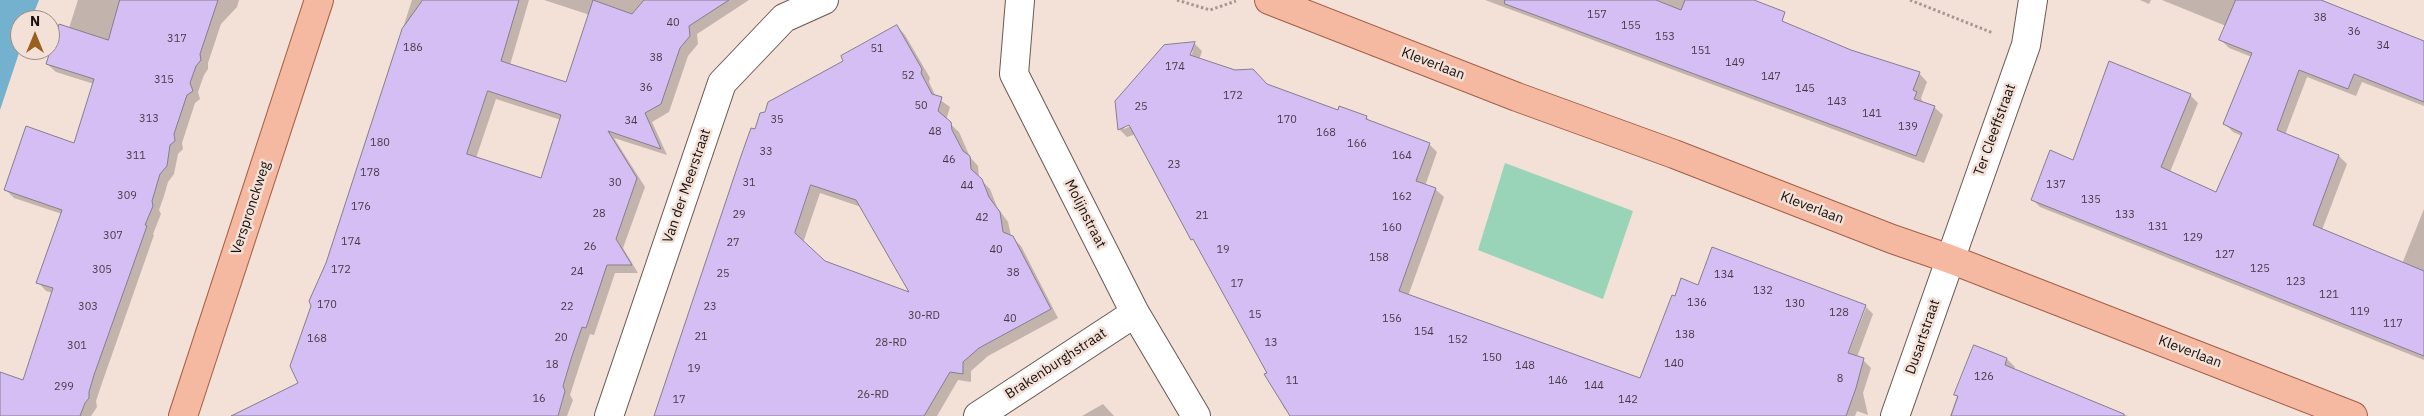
<!DOCTYPE html>
<html>
<head>
<meta charset="utf-8">
<style>
  body { margin:0 }
  #map { position:relative; width:2424px; height:416px; overflow:hidden; background:#f3e0d7; font-family:"IBM Plex Sans",sans-serif }
  canvas { display:block }
  .north { position:absolute; left:10px; top:10px; width:50px; height:50px; box-sizing:border-box; background:#f3e0d7; border:1px solid #9b8d87; border-radius:50%; rotate:0deg; font-size:14px; font-weight:700; line-height:20px; text-align:center; color:#17110e }
  .north::after { content:''; display:block; margin:auto; width:18px; height:22px; background:#995f1d; clip-path:polygon(50% 0,100% 100%,50% 72%,0 100%) }
</style>
</head>
<body>
<div id="map">
<canvas width="2424" height="416"></canvas>
<div class="north">N</div>
</div>
<script>
const c = document.querySelector('canvas').getContext('2d');
c.lineJoin = 'round';
function fill(path, color) {
  c.fillStyle = color;
  c.fill(path, 'evenodd');
}
function trace(path, color, width, dash) {
  c.strokeStyle = color;
  c.lineWidth = width;
  c.lineCap = dash ? 'butt' : 'round';
  c.setLineDash(dash || []);
  c.stroke(path);
}
function write(font, color, halo, rows, align = 'center') {
  c.font = font + ' "IBM Plex Sans",sans-serif';
  c.lineWidth = 5;
  c.setLineDash([]);
  c.textBaseline = 'middle';
  c.strokeStyle = halo;
  c.fillStyle = color;
  for (const [text, x, y, turn = 0] of rows) {
    c.save();
    c.translate(x, y);
    c.rotate((+turn || 0) * Math.PI / 180);
    c.textAlign = isNaN(turn) ? turn : align;
    if (halo) c.strokeText(text, 0, 0);
    c.fillText(text, 0, 0);
    c.restore();
  }
}
fill(new Path2D(`
  M1505 163 1633 211 1603 299 1478 250Z`), '#99d4b8');
fill(new Path2D(`
  M0 0H39L31 20H20V50L0 110Z`), '#73b1ce');
fill(new Path2D(`
  M78 0H239L237 7 221 24 208 63V69L204 75 198 92 200 99 195 103 182 143 183 149 178 154 174 174 168 182 164 196 159 210 161 214 153 234 154 235 102 383 96 401 97 407 91 416H0V373L24 381 53 293 46 291 38 282 62 214 14 198 6 190 75 145 94 84 56 72 47 64 69 28Z
  M412 0H529L510 65 567 83 590 15 544 0H749L697 34 698 44 688 56 669 112 652 122 667 155 614 138 645 187 623 248 638 273H615L594 335 590 334 580 364 570 395 573 400 567 416H276L299 384 327 264ZM496 99 561 120 542 179 476 158Z
  M1485 0H1719L1851 51 1919 73 1927 82 1921 98 1923 103 1934 107 1943 115 1924 163Z
  M2140 0H2151L2149 4Z
  M2162 0H2321L2424 42V106L2362 82 2356 96 2307 77 2285 135 2339 156 2347 164 2322 230 2402 264 2424 209V360L2040 207 2032 199 2074 161 2190 95 2198 103 2170 172 2216 193 2242 136 2233 132 2225 124 2252 57 2229 48 2221 40 2226 26Z
  M897 26 905 35 930 78 929 82 936 97 950 107 946 120 959 132 970 157 978 166 979 178 990 189 997 207 1008 222 1011 236 1021 246 1058 318 988 356 971 371V382L958 380 937 416H656L756 130 766 113ZM820 193 861 207 912 294 824 262 803 243Z
  M1195 44 1202 51 1199 60 1339 111 1366 117 1371 122 1429 144 1437 152 1425 186 1435 189 1444 197 1408 296 1641 380 1676 298 1698 287 1865 306 1873 314 1857 357 1863 360 1871 368 1863 393 1868 415 1857 411 1855 416H1292L1284 408 1249 338 1136 134 1127 137 1119 129 1165 46ZM1190 51H1193L1188 62ZM1135 122 1136 124 1124 129V126ZM1863 308H1866L1846 359H1844Z
  M1975 346 2007 359 2015 367 2014 370 2128 416H1950Z
  M1103 404 1114 416H1082Z`), '#0003');
const building = new Path2D(`
  M120 0H218L200 54 201 60 196 66 190 83 193 91 187 95 174 134 175 141 170 145 167 166 160 174 152 201 153 206 145 225 147 226 94 375 89 392V398L85 403 80 416H0V372L23 380 53 288 36 283 62 210 4 190 26 126 74 143 94 79 46 64 59 24 108 40Z
  M423 0H519L501 61 566 82 593 0 632 14 644 0H729L689 26 690 36 680 48 661 104 645 113 661 149 608 131 637 178 616 239 632 265H607L586 328 582 327 572 356 563 386 565 391 558 416H231L298 383 290 366 311 306 309 301 326 263 402 29ZM488 91 561 115 541 178 467 154Z
  M1505 0H1656L1681 10 1685 0H1754L1785 12 1782 21 1851 50 1920 72 1913 90 1917 92 1914 99 1935 106 1916 156 1505 4Z
  M2236 0H2321L2424 41V102L2354 74 2348 89 2299 70 2277 130 2339 155 2313 225 2424 271V356L2031 200 2050 150 2073 160 2109 61 2191 94 2161 167 2216 192 2242 133 2223 124 2252 53 2219 40Z
  M897 25 922 69 921 73 932 94 942 97 938 111 951 122 952 130 963 151 970 156 971 169 982 179 989 197 1000 212 1003 232 1013 236 1051 309 979 348 963 362V374L950 372 924 416H654L741 156 751 128 755 129 760 113 765 112 768 102 843 61 841 56ZM811 185 856 200 909 292 825 261 795 233Z
  M1195 42 1190 55 1235 70 1253 69 1267 84 1338 110 1339 106 1367 116 1366 119 1430 143 1416 181 1436 188 1399 291 1640 378 1672 295 1675 296 1681 278 1698 285 1712 247 1866 305 1848 353 1864 358 1856 388 1846 416H1290L1264 374 1267 373 1193 239 1191 240 1129 125 1118 130 1115 101 1164 45Z
  M1974 345 2007 358 2005 365 2124 414V416H1951L1958 396 1954 395Z`);
fill(building, '#d5bef3');
trace(building, '#847e8e', 1);
const minor = new Path2D(`
  M1020 0 1014 74 1135 313 1196 416
  M609 416 722 83 784 18 824 0
  M978 416 1135 313
  M1895 416 2026 45 2033 0`);
const major = new Path2D(`
  M1269 0 1517 97 1674 154 1892 239 1950 259 2353 416
  M183 416 319 0`);
trace(minor, '#685850', 30);
trace(major, '#a35f45', 30);
trace(new Path2D(`
  M1177 0 1210 10 1236 1
  M1910 0 1993 33`), '#a69891', 3, [2.5, 2.5]);
trace(minor, '#fff', 28);
trace(major, '#f5b8a1', 28);
write('11px', '#463c47', null, [
  ["157",1597,15],
  ["38",2320,18],
  ["40",673,23],
  ["155",1631,26],
  ["36",2354,32],
  ["153",1665,37],
  ["317",177,39],
  ["34",2383,46],
  ["186",413,48],
  ["51",877,49],
  ["151",1701,51],
  ["38",656,58],
  ["149",1735,63],
  ["174",1175,67],
  ["52",908,76],
  ["147",1771,77],
  ["315",164,80],
  ["36",646,88],
  ["145",1805,89],
  ["172",1233,96],
  ["143",1837,102],
  ["50",921,106],
  ["25",1141,107],
  ["141",1872,114],
  ["313",149,119],
  ["35",777,120],
  ["170",1287,120],
  ["34",631,121],
  ["139",1908,127],
  ["48",935,132],
  ["168",1326,133],
  ["180",380,143],
  ["166",1357,144],
  ["33",766,152],
  ["311",136,156],
  ["164",1402,156],
  ["46",949,160],
  ["23",1174,165],
  ["178",370,173],
  ["30",615,183],
  ["31",749,183],
  ["137",2056,185],
  ["44",967,186],
  ["309",127,196],
  ["162",1402,197],
  ["135",2091,200],
  ["176",361,207],
  ["28",599,214],
  ["29",739,215],
  ["133",2125,215],
  ["21",1202,216],
  ["42",982,218],
  ["131",2158,227],
  ["160",1392,228],
  ["307",113,236],
  ["129",2193,238],
  ["174",351,242],
  ["27",733,243],
  ["26",590,247],
  ["40",996,250],
  ["19",1223,250],
  ["127",2225,255],
  ["158",1379,258],
  ["125",2260,269],
  ["305",102,270],
  ["172",341,270],
  ["24",577,272],
  ["38",1013,273],
  ["25",723,274],
  ["134",1724,275],
  ["123",2296,282],
  ["17",1237,284],
  ["132",1763,291],
  ["121",2329,295],
  ["136",1697,303],
  ["130",1795,304],
  ["170",327,305],
  ["303",88,307],
  ["22",567,307],
  ["23",710,307],
  ["119",2360,312],
  ["128",1839,313],
  ["15",1255,315],
  ["30-RD",924,316],
  ["40",1010,319],
  ["156",1392,319],
  ["117",2393,324],
  ["154",1424,332],
  ["138",1685,335],
  ["21",701,337],
  ["20",561,338],
  ["168",317,339],
  ["152",1458,340],
  ["28-RD",891,343],
  ["13",1271,343],
  ["301",77,346],
  ["150",1492,358],
  ["140",1674,364],
  ["18",552,365],
  ["148",1525,366],
  ["19",694,369],
  ["126",1984,377],
  ["8",1840,379],
  ["11",1292,381],
  ["146",1558,381],
  ["144",1594,386],
  ["299",64,387],
  ["26-RD",873,395],
  ["16",539,399],
  ["17",679,400],
  ["142",1628,400]
]);
write('14px', '#17110e', '#f3e0d7', [
  ["Kleverlaan",1433,64,21],
  ["Ter Cleeffstraat",1995,130,-70],
  ["Van der Meerstraat",687,186,-71],
  ["Verspronckweg",251,208,-72],
  ["Kleverlaan",1812,208,21],
  ["Molijnstraat",1085,214,63],
  ["Dusartstraat",1923,337,-71],
  ["Kleverlaan",2190,352,21],
  ["Brakenburghstraat",1056,364,-33]
]);
</script>
</body>
</html>
